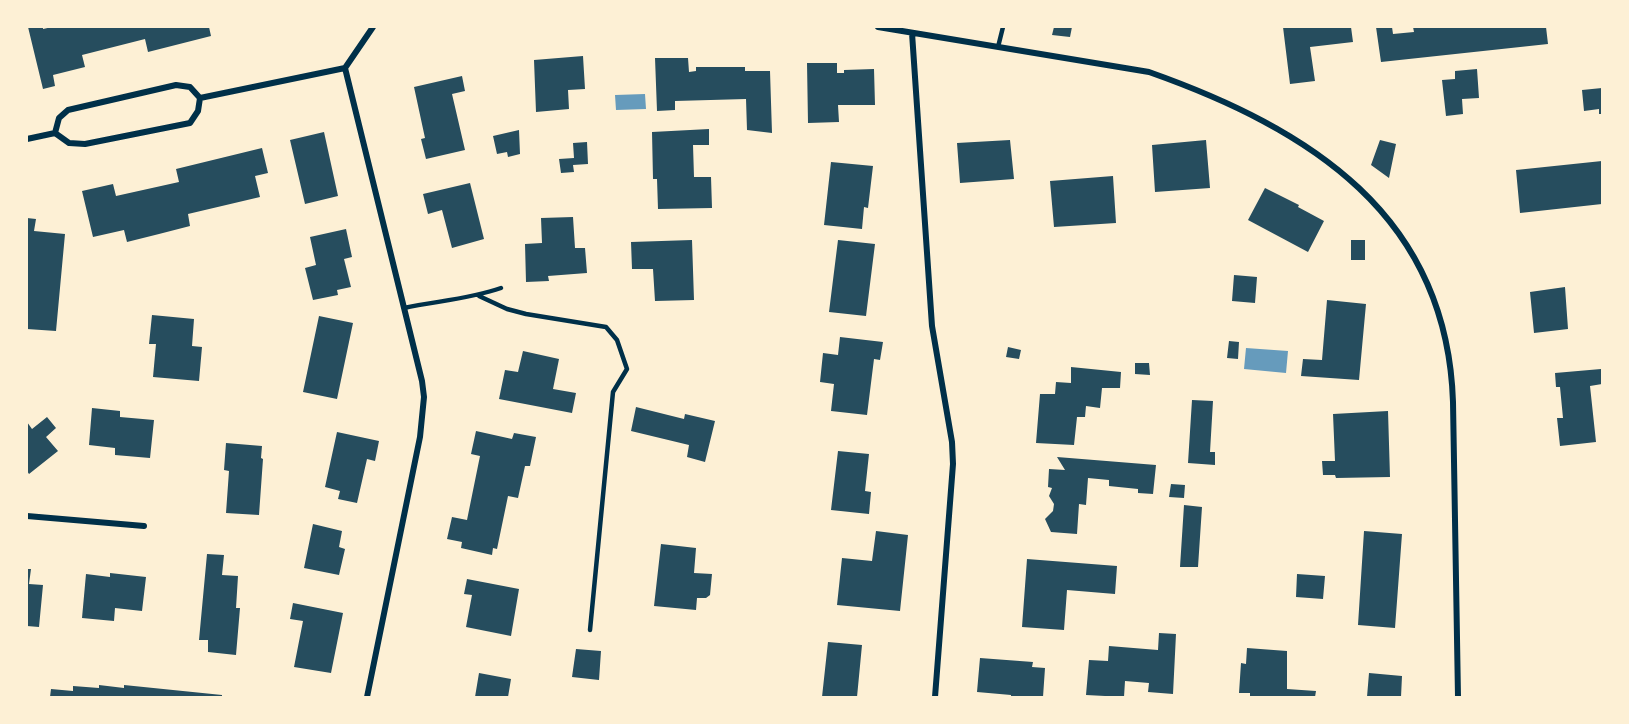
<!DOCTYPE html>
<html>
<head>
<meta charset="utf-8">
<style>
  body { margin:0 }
  #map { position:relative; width:1629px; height:724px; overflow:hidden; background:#fdf0d5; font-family:Merriweather,serif }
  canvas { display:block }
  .frame { position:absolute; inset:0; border:28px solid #fdf0d5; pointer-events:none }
</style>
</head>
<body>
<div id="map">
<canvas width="1629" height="724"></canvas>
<div class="frame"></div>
</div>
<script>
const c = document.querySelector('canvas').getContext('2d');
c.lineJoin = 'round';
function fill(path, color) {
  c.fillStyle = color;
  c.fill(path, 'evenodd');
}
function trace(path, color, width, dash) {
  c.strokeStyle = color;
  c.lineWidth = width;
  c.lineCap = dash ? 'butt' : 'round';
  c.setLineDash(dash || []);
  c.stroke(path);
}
fill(new Path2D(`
  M645 94 646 109 616 110 615 95Z
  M1246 348 1288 351 1286 373 1244 369Z`), '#669bbc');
fill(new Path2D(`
  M28 27H43V29L52 27H209L211 36 148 52 145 39 82 55 85 67 53 75 55 86 43 89Z
  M1054 27H1072L1070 37 1052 35Z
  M1283 27H1351L1353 42 1310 47 1315 81 1290 84Z
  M1376 27H1392L1393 34 1414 32 1413 27H1546L1548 44 1381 62Z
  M583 56 585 89 568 90 569 109 536 112 534 60Z
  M655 58H688L689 72 696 71V67H745V71H770L772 133 747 130 746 99 675 101V110L657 111Z
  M807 63H837V73H844V70L874 69 875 105H838L839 122 808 123Z
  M1477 69 1479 98 1462 99 1463 114 1446 116 1442 80 1455 79V71Z
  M462 76 465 91 452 94 465 150 426 159 421 139 425 138 414 87Z
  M1602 88V114H1599V109L1584 111 1582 90Z
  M709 129V145H693L694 177H711L712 208 658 209 657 179H653L652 132Z
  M519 130 520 154 508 157 507 152 497 154 493 136Z
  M324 132 338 196 305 204 290 140Z
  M1010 140 1014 179 960 183 957 143Z
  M1206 140 1210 188 1155 192 1152 145Z
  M1380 140 1396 144 1389 178 1371 165Z
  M587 142 588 164 573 165 574 172 561 173 559 159 574 158 573 143Z
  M262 148 268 173 255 176 260 197 188 214 190 226 159 234 127 242 124 230 93 237 82 191 113 184 116 196 179 182 176 169Z
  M1602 161V204L1520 213 1516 170Z
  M831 162 873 166 868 208 864 207 862 229 824 225Z
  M1113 176 1116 223 1054 227 1050 181Z
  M470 183 484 239 452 248 442 210 428 214 423 194Z
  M1265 188 1299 205 1298 207 1324 221 1308 252 1248 220Z
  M573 217 575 248H585L587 273 548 276 549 281 526 282 525 244 542 243 541 218Z
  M27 218 36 219 34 231 65 234 56 331 27 329Z
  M346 229 352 257 344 259 351 287 337 290 338 295 313 300 305 268 316 265 310 237Z
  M692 240 694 300 655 301 653 269H632L631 242Z
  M838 240 875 244 866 316 829 312Z
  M1351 240H1365V260H1351Z
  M1234 275 1257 277 1255 303 1232 301Z
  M1565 287 1568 329 1534 333 1530 292Z
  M1327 300 1366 304 1359 380 1301 376 1303 359 1322 360Z
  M152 315 194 319 192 346 202 347 199 381 153 377 156 344H149Z
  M319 316 353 323 337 399 303 392Z
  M840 337 883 342 880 360 874 359 867 415 831 411 834 384 820 382 823 353 838 355Z
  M1229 341 1239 342 1238 359 1227 358Z
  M1008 347 1021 350 1019 359 1006 357Z
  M523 351 559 359 553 389 576 393 572 413 499 399 505 370 518 372Z
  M1135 363H1149L1150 375 1135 374Z
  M1071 367 1121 372 1120 388H1102L1100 408 1086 406 1085 417H1077L1074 445 1036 443 1040 394H1055L1056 382 1071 383Z
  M1601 369 1602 384 1590 386 1596 442 1560 446 1557 418H1563L1560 387H1556L1555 373Z
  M1192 400 1213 401 1210 452H1215V465L1188 463Z
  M636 407 684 419 685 414 715 421 705 462 687 457 689 445 631 431Z
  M92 408 120 411V417L154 420 150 458 115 455V448L89 445Z
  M1388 411 1390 477 1336 478 1335 475H1323L1322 461H1335L1333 414Z
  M47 417 56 428 46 437 58 451 29 474 27 471V422L32 429Z
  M476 431 512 439 514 433 536 437 530 466H525L518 498 508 496 497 549 493 548 492 555 461 548 462 542 447 539 452 517 467 520 480 456 471 454Z
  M337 432 379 441 375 461 367 459 357 503 338 499 340 491 325 487Z
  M226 443 262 446 261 458 263 459 259 515 226 513 229 471 224 470Z
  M838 451 869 454 865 491 871 492 869 514 831 510Z
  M1057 457 1156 465 1153 494 1138 493V489L1109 486V480L1088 478 1086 505 1079 504 1077 534 1051 532 1045 519 1053 511 1054 504 1049 496 1052 488 1048 487 1049 469 1065 470Z
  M1171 484 1185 485 1184 498 1169 497Z
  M1184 505 1202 507 1198 567H1180Z
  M313 524 342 531 339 547 345 549 339 575 304 568Z
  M876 531 908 535 900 611 837 605 842 558 872 561Z
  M1364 531 1402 534 1395 628 1358 625Z
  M661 544 696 548 694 573 712 574 710 595 706 598H697L696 610 654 606Z
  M207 554 224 555 222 575 238 576 236 608H240L236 655 208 652V640H199Z
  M1027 559 1117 566 1115 594 1067 590 1064 630 1022 627Z
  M27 569H31L29 584 43 585 39 627 27 626Z
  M110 573 146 577 142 611 115 608 114 621 82 618 86 574 110 577Z
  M1297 574 1325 576 1323 599 1296 597Z
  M467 579 519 589 511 636 466 627 472 595 464 594Z
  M293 603 343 613 331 673 294 667 303 621 290 619Z
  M1159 633 1176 634 1173 694 1148 692 1149 683 1125 681 1124 697 1086 695 1089 660 1108 661 1109 646 1158 650Z
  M828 642 862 645 857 697H822Z
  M1247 648 1287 651V689L1316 691 1315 697H1250V693H1239L1241 663 1246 664Z
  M576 649 601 651 599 680 572 677Z
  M980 658 1033 662 1032 667 1045 668 1043 697H1011V695L977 692Z
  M479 673 511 679 508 697H475Z
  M1369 673 1402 676 1401 697H1367Z
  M99 685 124 688V685L222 695V697H50L51 689 73 691V686L99 688Z`), '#264d5e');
trace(new Path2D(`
  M998 47 1003 27
  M479 296 507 309 526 314 606 327 617 340 627 369 613 392 590 630
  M404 308C437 301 470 299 501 288`), '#003049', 4.5);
trace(new Path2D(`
  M878 27 1149 72C1310 129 1447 215 1453 402L1458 697
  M912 33 932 326 952 442 953 464 935 697
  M345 68 422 381 424 397 420 437 367 697
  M200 98 345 68 373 27
  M55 133 59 118 68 110 176 85 190 87 200 98
  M27 139 55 133 69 143 85 144 190 123 198 111 200 98
  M27 516 144 526`), '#003049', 6);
</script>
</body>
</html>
